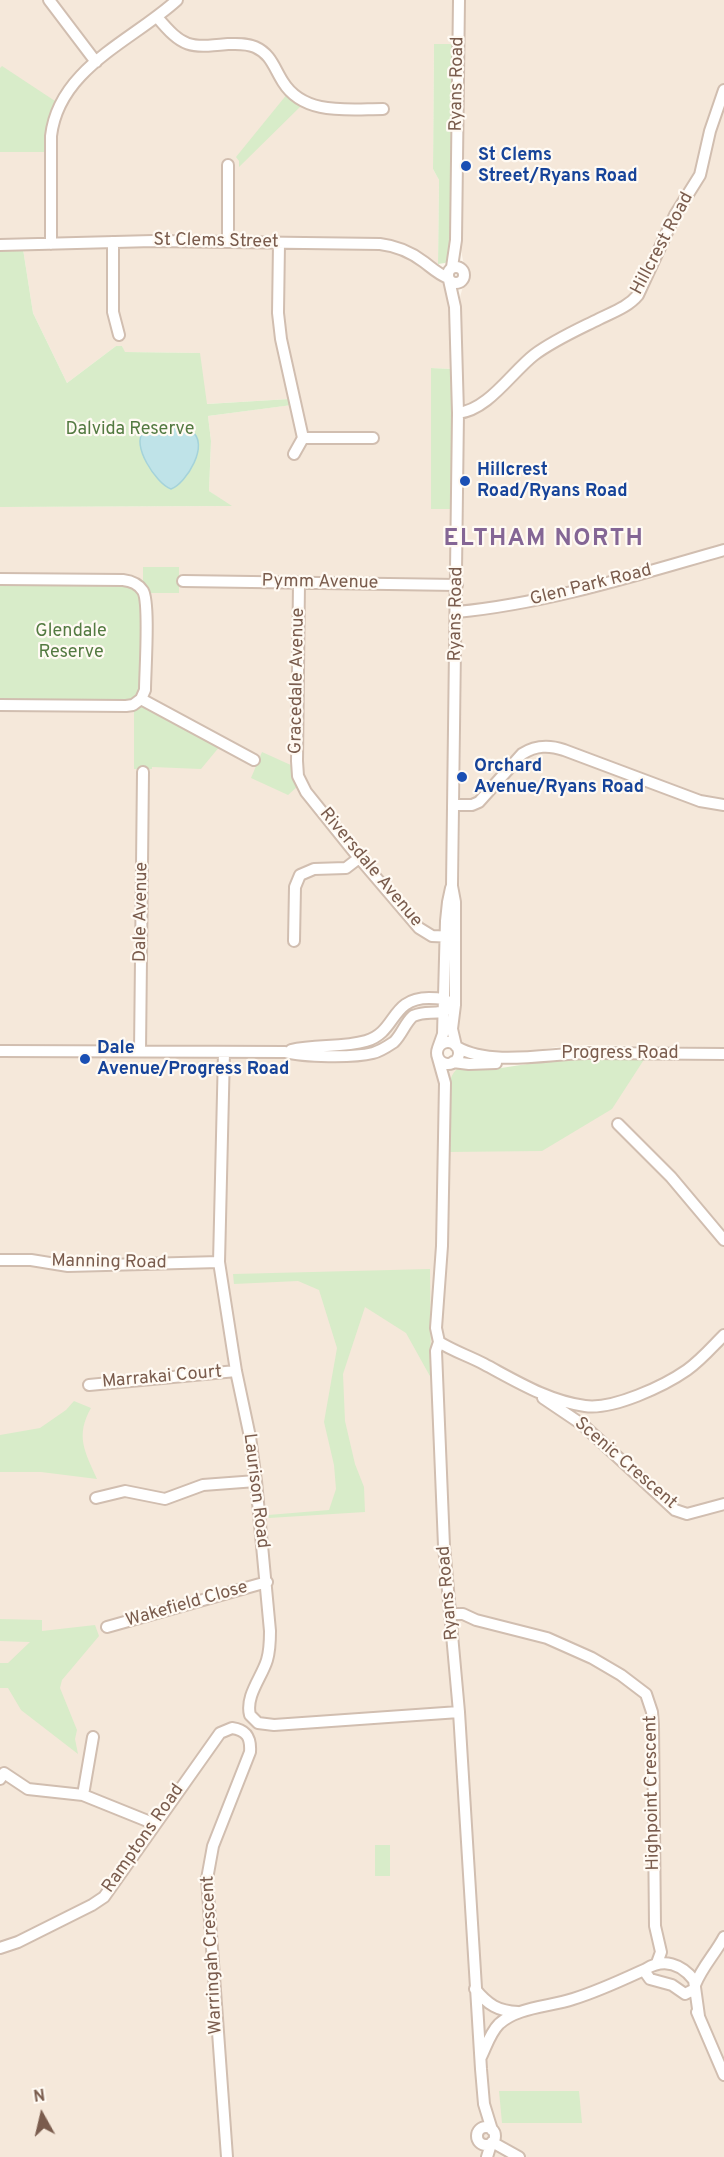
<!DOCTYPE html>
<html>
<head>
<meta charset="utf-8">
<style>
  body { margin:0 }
  #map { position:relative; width:724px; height:2157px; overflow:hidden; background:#fdf6ec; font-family:Overpass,sans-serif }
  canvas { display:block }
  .north { position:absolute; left:12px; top:2085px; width:60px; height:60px; -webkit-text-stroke:4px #fffaf3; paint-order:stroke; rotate:352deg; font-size:16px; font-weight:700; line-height:24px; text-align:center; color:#7a5c4d }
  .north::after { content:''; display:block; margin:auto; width:21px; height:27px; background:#7a5c4d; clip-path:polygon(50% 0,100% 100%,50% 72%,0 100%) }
</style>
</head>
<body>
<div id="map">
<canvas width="724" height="2157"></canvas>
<div class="north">N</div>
</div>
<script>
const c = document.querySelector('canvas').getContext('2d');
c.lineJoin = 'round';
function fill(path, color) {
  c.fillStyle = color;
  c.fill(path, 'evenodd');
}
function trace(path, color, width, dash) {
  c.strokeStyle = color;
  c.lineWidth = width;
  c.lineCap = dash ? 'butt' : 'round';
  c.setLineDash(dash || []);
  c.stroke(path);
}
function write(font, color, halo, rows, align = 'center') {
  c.font = font + ' Overpass,sans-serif';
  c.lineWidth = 4.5;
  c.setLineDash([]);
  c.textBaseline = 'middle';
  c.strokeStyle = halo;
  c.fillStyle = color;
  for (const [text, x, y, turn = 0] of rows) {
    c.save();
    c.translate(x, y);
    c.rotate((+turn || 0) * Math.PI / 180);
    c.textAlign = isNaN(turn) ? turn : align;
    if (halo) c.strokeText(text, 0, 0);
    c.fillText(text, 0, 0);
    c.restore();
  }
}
fill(new Path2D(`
  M0 0H454V44H434L433 169 439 180 438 264 411 248 0 241Z
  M463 0H724V1047L704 1050 703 1047 589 1045 557 1047 525 1052 483 1053 460 1044 455 1034 458 1003 464 439 460 297 466 276 461 250Z
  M107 246 376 249 392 251 405 256 445 281 449 289 452 369 432 368 431 508 453 509 449 845 443 923 440 1033 435 1050 436 1060 444 1065 486 1069 509 1068 567 1058H724V2157H0V507L230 506 209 491 211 441 208 416 291 405 290 399 206 404 199 353 124 352 122 346H116L67 383 33 313 23 249Z`), '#f5e8da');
fill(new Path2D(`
  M434 44H454L451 251 449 260 445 263 438 264 439 180 433 169Z
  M2 66 55 101 48 122 47 152H0V68Z
  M288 93 303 104 239 167V161L236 157Z
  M23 249 33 313 67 383 116 346H122L125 352 200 353 207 404 290 399 292 405 208 416 211 441 209 491 232 506 0 507V250Z
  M431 368 452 369 453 509H431Z
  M143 567H179V593H147L143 585Z
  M0 582 124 584 139 590 143 602 141 693 132 702H0Z
  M139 706 145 707 220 746 201 769 152 767V769H134V708Z
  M262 752 293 766 298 786 288 795 251 778Z
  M567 1058H645L612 1109 542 1151 449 1152C451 1132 439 1078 460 1067L501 1068Z
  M430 1269 431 1378 406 1333 365 1307 343 1374 345 1421 355 1464 364 1487 365 1512 269 1518 268 1515 329 1510 336 1489 334 1465 324 1422 337 1348 319 1290 298 1281 234 1284 233 1274Z
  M74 1401 91 1408C75 1436 85 1452 97 1479L41 1472H0V1435L40 1428 66 1410Z
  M0 1619 42 1620V1631L95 1625 99 1636 62 1680 60 1688 77 1730 75 1739 78 1754 21 1710 8 1688H0V1663H8L30 1642 0 1641Z
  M375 1845H390V1876H375Z
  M499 2091H579L582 2123H502Z`), '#d8ecc9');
const water = new Path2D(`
  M163 427C172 427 184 426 191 431 211 443 186 484 171 489 156 484 130 443 144 432 149 428 157 428 163 427Z`);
fill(water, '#bfe3e8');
trace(water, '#a5d3da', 1.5);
const minor = new Path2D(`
  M49 0 96 62
  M157 17C183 48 189 48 228 44 238 44 246 43 255 47 271 54 274 68 283 82 304 116 349 109 383 109
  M113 242V312L119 335
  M228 242V165
  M51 244V136C59 68 132 41 177 0
  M279 244 278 313 281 339 303 438 294 454
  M0 245 153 241 380 244C397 246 411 252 424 262 432 268 438 274 448 278
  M448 275a8 8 0 1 1 16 0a8 8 0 1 1-16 0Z
  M452 267 456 240 459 0
  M449 280 455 307 458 413 452 886 455 902V1005L452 1029 456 1046
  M458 413C488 410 511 373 534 355 554 340 577 330 599 319 613 312 628 307 638 295L675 215 700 175 710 131 724 90
  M303 438H373
  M0 579 123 580C131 581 138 583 143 591 150 603 145 672 145 690L141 699
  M183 581 457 585
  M299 583 297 761 298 776 306 792 355 853 419 928 432 936 455 937
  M457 612C549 603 636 575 724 550
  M141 699 254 760
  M0 705 126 706 133 705 141 699
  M455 805H472L479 802 522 754C536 745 549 745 564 750L700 801 724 805
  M294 941 295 887 300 875 314 869 346 868 359 858
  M437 1053a11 11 0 1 1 22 0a11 11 0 1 1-22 0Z
  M457 1047C491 1067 551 1053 589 1053 634 1053 679 1054 724 1054
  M438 1048 443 1034 446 921 448 902 451 888
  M291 1050C315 1044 342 1048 366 1041 397 1032 390 998 429 998 440 998 445 999 455 1005
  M0 1051 285 1052C304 1057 353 1058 373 1053 381 1051 388 1046 394 1042 402 1034 405 1023 413 1016 431 1009 436 1018 455 1005
  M140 1051 143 772
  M224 1052 219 1262 236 1371 250 1437 256 1481 270 1631C270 1641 270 1650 267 1660 262 1677 245 1696 250 1715L258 1723 274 1725 459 1712
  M438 1058 445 1083 442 1246 436 1328 439 1342 436 1351 444 1546 459 1712 481 2069 484 2104 492 2130
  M453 1062 469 1064 496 1063
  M618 1124 671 1177 724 1240
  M0 1260H31L68 1266 219 1262
  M439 1342C453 1351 469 1356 484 1364 516 1381 548 1401 585 1406 613 1410 664 1386 687 1370 701 1360 712 1347 724 1335
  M89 1385 236 1371
  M543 1398 583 1425 675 1510 687 1514 724 1504
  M96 1498 125 1491 165 1499 203 1485 256 1481
  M452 1614H463L476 1620 547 1638 592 1658 621 1675 646 1694 652 1712 653 1724 655 1926 661 1952 657 1963
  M107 1627 267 1582
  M0 1779 4 1773 28 1789 83 1795 155 1824
  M83 1795 93 1737
  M0 1948 18 1942 92 1905 104 1897 220 1733 232 1728C247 1730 251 1738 250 1752L213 1846 207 1879 227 2157
  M695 1985C702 1967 715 1954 724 1937
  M475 1989C488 2005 498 2011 518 2012
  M695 1989 685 1994 672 1985 650 1979 645 1972 646 1969C664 1958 681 1964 694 1980L699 2016
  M697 2012 724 2075
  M481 2057C486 2047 490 2033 499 2024 517 2007 549 2007 573 1999 599 1991 622 1980 646 1969
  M477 2136a9 9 0 1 1 18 0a9 9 0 1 1-18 0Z
  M492 2142 519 2157
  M487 2157 491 2144`);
trace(minor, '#d1beb0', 14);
trace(minor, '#fff', 10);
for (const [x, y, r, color] of [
  [466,166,6,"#1a4fb4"],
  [465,481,6,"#1a4fb4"],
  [462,777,6,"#1a4fb4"],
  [85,1059,6,"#1a4fb4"]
]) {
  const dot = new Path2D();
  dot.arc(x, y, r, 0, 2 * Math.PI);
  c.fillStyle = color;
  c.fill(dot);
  trace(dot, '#fffaf3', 2);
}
write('18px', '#7a5c4d', '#fffaf3', [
  ["Ryans Road",458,84,-89],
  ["St Clems Street",216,242,1],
  ["Hillcrest Road",663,244,-62],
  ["Pymm Avenue",320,583,1],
  ["Glen Park Road",591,586,-14],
  ["Ryans Road",457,614,-89],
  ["Gracedale Avenue",298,681,-89],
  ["Riversdale Avenue",370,868,50],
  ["Dale Avenue",142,912,-89],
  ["Progress Road",620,1054],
  ["Manning Road",109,1263,1],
  ["Marrakai Court",162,1378,-5],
  ["Scenic Crescent",625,1464,41],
  ["Laurison Road",255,1491,83],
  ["Ryans Road",449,1593,-95],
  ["Wakefield Close",187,1605,-16],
  ["Highpoint Crescent",653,1793,-91],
  ["Ramptons Road",144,1839,-55],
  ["Warringah Crescent",213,1955,-93]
]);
write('bold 18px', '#164399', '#fffaf3', [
  ["St Clems",478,156],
  ["Street/Ryans Road",478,177],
  ["Hillcrest",477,471],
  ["Road/Ryans Road",477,492],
  ["Orchard",474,767],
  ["Avenue/Ryans Road",474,788],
  ["Dale",97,1049],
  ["Avenue/Progress Road",97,1070]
], 'left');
write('18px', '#537a41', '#fffaf3', [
  ["Dalvida Reserve",130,430],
  ["Glendale",71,632],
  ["Reserve",71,653]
]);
c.letterSpacing = '1.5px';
write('bold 24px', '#846695', '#fffaf3', [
  ["ELTHAM NORTH",544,540]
]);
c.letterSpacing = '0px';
</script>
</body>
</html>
